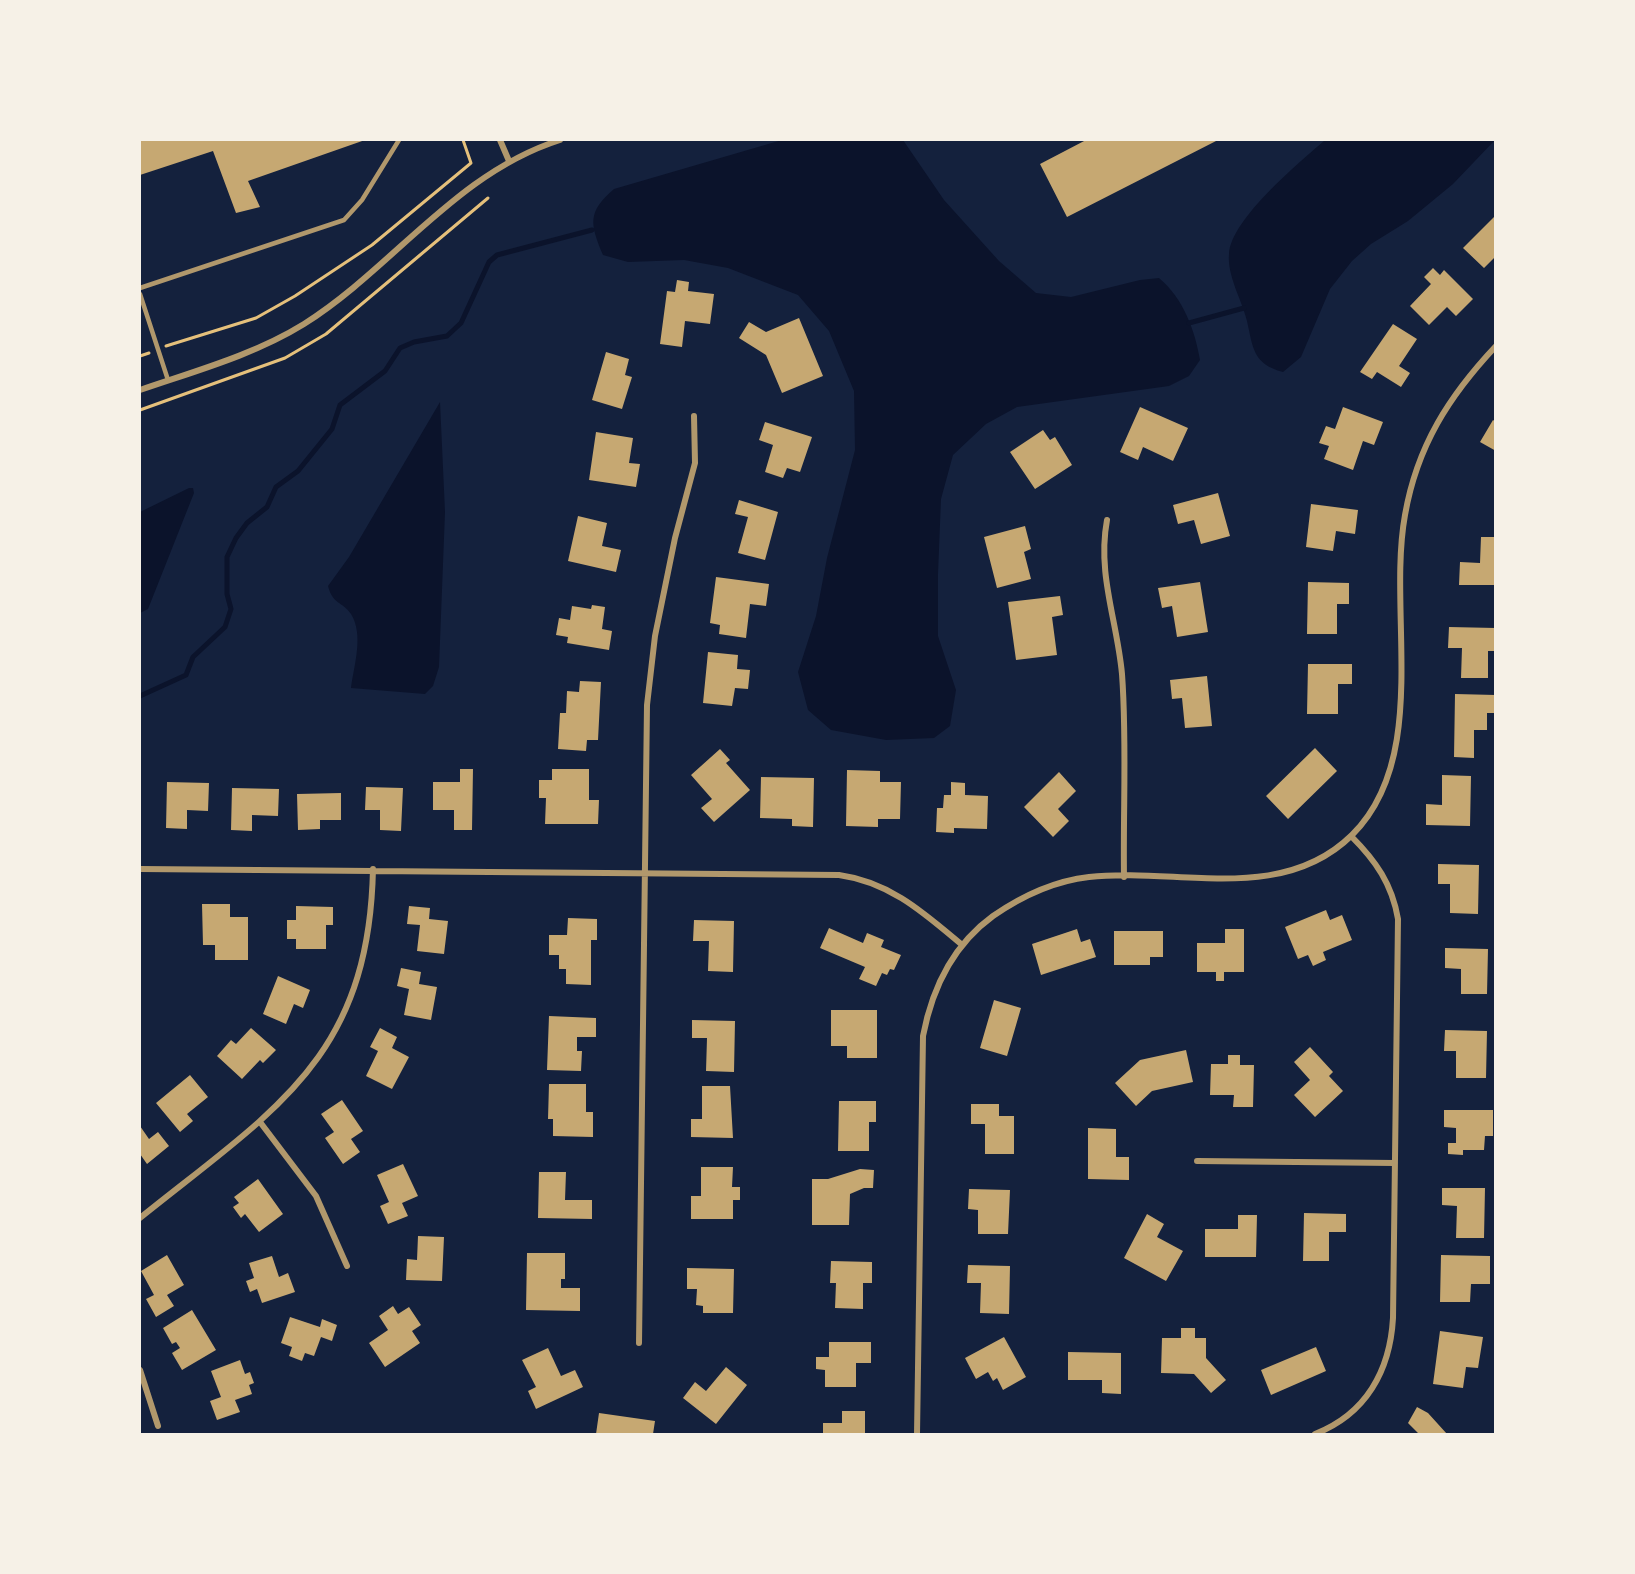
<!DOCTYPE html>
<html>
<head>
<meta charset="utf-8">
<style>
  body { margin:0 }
  #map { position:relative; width:1635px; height:1574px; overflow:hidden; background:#14213d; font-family:"IBM Plex Sans",sans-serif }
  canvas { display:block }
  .frame { position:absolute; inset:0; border:141px solid #f6f1e7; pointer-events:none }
</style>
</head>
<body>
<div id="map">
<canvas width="1635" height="1574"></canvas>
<div class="frame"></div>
</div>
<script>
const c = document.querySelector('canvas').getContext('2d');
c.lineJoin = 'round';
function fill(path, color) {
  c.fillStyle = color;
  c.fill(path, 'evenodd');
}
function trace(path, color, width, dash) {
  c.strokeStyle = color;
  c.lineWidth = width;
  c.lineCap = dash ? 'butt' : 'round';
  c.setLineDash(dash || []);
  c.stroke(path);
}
fill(new Path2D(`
  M782 140H903L944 200 999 261 1036 293 1071 297 1140 280 1159 278C1183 298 1195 330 1200 360L1189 376 1169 386 1017 407 986 424 953 455 941 499 938 574V636L956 690 950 726 934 738 886 740 831 730 808 710 798 672 816 616 827 558 855 450 854 391 829 331 798 295 728 268 684 260 628 262 603 255C590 224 587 212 614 189Z
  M1325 140H1495L1453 184 1408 221 1371 244 1352 261 1330 289 1301 357 1283 372C1253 364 1253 348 1247 321 1242 300 1227 276 1229 254 1231 219 1299 163 1325 140Z
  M440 402 445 512 439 667 433 686 425 694 351 688C354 665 364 635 351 614 342 601 333 605 328 586L349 557Z
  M189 488H193L194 493 148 609 140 613V512Z`), '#0b132b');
trace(new Path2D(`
  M1189 323 1244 308
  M140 696 186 675 193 657 225 627 231 609 227 594V557L236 538 247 523 267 507 276 487 298 471 332 429 340 405 385 371 400 348 414 342 447 336 461 323 489 262 497 255 592 230`), '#0b132b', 5);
fill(new Path2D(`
  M140 140H365L248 181 260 207 236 213 213 151 140 175Z
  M1086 140H1218L1067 217 1040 164Z
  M1496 215V256L1484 268 1463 248Z
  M1433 268 1440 275 1444 270 1473 299 1456 316 1447 307 1429 325 1410 306 1431 284 1424 277Z
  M677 280 689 282 688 291 714 294 710 324 685 321 682 347 660 344 667 291 675 292Z
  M799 318 823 376 782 393 766 355 739 338 749 322 766 332Z
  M1393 324 1417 339 1399 366 1410 373 1401 387 1377 372 1372 379 1360 372Z
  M606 352 629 359 625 375 632 377 622 409 592 400Z
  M1140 407 1188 428 1173 461 1143 447 1138 460 1120 452Z
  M1343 407 1383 422 1374 445 1363 441 1353 470 1324 459 1329 446 1319 443 1326 426 1335 429Z
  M1493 420 1496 422V451L1480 442Z
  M765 422 812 437 800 472 787 468 783 478 765 472 773 445 759 440Z
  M1043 430 1050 440 1055 437 1072 465 1035 489 1010 452Z
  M596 432 633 438 629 463 640 464 636 487 589 480Z
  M1218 493 1230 536 1201 544 1194 520 1178 524 1173 505Z
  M739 500 778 512 765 560 738 553 748 517 735 514Z
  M1311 504 1358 510 1355 534 1336 531 1333 551 1306 547Z
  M578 516 607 523 602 546 621 550 616 572 568 561Z
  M1025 526 1031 549 1024 552 1031 579 997 588 984 537Z
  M1481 537H1496V585H1459L1460 562 1480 563Z
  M716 577 769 584 766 606 750 604 746 638 719 634 720 625 710 623Z
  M1200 582 1208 632 1177 637 1172 606 1162 608 1158 588Z
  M1308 582 1349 583V604H1337V634H1307Z
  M1060 596 1063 615 1052 617 1057 655 1016 660 1008 602Z
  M592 605 605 607 602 629 612 631 609 650 567 643 568 637 556 635 559 618 570 620 572 606 591 609Z
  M1449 627 1496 628V651H1488V678H1461L1462 648H1448Z
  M708 652 738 655 737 669 750 670 748 689 735 688 732 706 703 703Z
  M1308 664H1352V684H1338V714H1307Z
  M1207 676 1212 726 1185 728 1182 698 1172 699 1170 680Z
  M580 681 601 682 598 740H587L586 751 558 749 560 713H566L567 691 579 692Z
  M1455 694 1496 695V713H1487V730H1474V758L1454 757Z
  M1315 748 1337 771 1288 819 1266 796Z
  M720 749 730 760 726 763 750 790 714 822 701 808 712 799 691 775Z
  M460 769H473L472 830H454V810H433V782H460Z
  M552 769H589V800H599L598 824H545L546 798H539V780H552Z
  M847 770 880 771V782H901L900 819H878V827L846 826Z
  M1059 772 1076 791 1058 809 1069 821 1053 837 1024 807Z
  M1442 775 1471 776 1470 826 1426 825V804L1442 805Z
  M761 777 814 778 813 827 792 826V819L760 818Z
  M167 782 209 783 208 811 187 810V829L166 828Z
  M951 782 965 783V795L988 796 987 829 954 828V833L936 832 937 808H943L944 795H951Z
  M366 787 403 788 401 831 380 830V810H365Z
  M232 788 279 789 278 816 252 815V831L231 830Z
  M341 793V820H320V829L298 830 297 794Z
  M1438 864 1479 865 1478 914 1450 913V884H1438Z
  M202 904H230V917H248V960H215V945H203Z
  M296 906 333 907V925H326V949H296V939H287V920H296Z
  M409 906 430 908 429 919 448 921 444 954 417 951 420 925 407 924Z
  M1326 910 1330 920 1342 915 1352 940 1323 952 1326 960 1313 966 1308 955 1298 959 1285 927Z
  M568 918 597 919V940H591V985L566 984V969H559V955H549V935H567Z
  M694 920 734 921 733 972 708 971 709 941H693Z
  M829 928 863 943 867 933 884 940 881 947 901 955 894 970 890 969 887 975 882 973 876 986 859 979 865 967 820 948Z
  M1077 929 1081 942 1090 939 1096 957 1041 975 1032 944Z
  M1225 929H1244V972H1224V981H1216V972H1197V943H1225Z
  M1114 931H1163V957H1150V965H1114Z
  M1445 948 1488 949 1487 994H1461V969L1445 968Z
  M401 968 421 972 419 984 437 987 431 1020 404 1015 409 989 397 986Z
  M278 976 310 990 303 1008 294 1004 286 1024 263 1014Z
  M994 1000 1021 1008 1007 1056 980 1048Z
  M831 1010H877V1058H847V1046H831Z
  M549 1016 596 1018V1037H577V1051H582L581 1071 547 1070Z
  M692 1020 735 1021 734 1072 706 1071 707 1038H692Z
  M251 1028 276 1050 263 1063 260 1060 242 1079 217 1056 231 1040 236 1044Z
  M380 1028 397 1037 392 1048 409 1057 392 1089 366 1076 378 1051 370 1047Z
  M1445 1030 1487 1031 1486 1078H1456V1051H1444Z
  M1310 1047 1333 1072 1329 1076 1343 1091 1315 1117 1294 1095 1310 1080 1294 1062Z
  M1186 1050 1193 1082 1152 1091 1136 1106 1115 1083 1140 1060Z
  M1228 1055H1240V1065H1254L1253 1107H1233L1234 1095H1210L1211 1064H1228Z
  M190 1075 208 1097 187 1114 193 1121 180 1132 156 1103Z
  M549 1084H586V1112H593V1137L553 1136V1119H548Z
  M702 1086H730L733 1138 691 1137V1119H702Z
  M342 1100 363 1131 351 1139 360 1152 343 1164 325 1138 334 1132 321 1114Z
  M839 1101H876V1122H869V1151H838Z
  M971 1104H999V1116H1014V1154H985V1124H971Z
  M1444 1110H1493V1136H1485L1484 1150H1463V1155L1448 1154V1143H1456V1128L1444 1127Z
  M140 1126 149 1139 158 1132 169 1146 147 1164 140 1154Z
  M1088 1128 1116 1129V1157H1129V1180L1088 1179Z
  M403 1164 418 1196 402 1203 408 1216 388 1224 380 1206 389 1202 377 1175Z
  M701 1167H733L732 1187H740V1200H733V1219H691V1196H701Z
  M860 1169 874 1170 873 1188H864L850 1194 849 1225H812V1179H828Z
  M539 1172H566L565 1200H592V1219L538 1218Z
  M258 1179 283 1214 259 1232 245 1214 241 1218 233 1207 239 1203 234 1197Z
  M1442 1188H1485L1484 1238H1456L1457 1206 1442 1205Z
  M969 1189 1010 1190 1008 1234H978V1210L968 1209Z
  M1304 1213 1346 1214V1232H1329V1261H1303Z
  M1147 1214 1164 1224 1157 1237 1183 1251 1166 1281 1124 1258Z
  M1238 1215H1257L1256 1257H1205V1229H1238Z
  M418 1236 444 1237 442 1281 406 1280 407 1259 417 1260Z
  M527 1253H565V1279H561V1288H580V1311L526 1310Z
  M167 1255 184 1285 167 1295 174 1306 156 1317 146 1299 154 1295 141 1271Z
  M1441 1255 1490 1256V1284H1471L1470 1302H1440Z
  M272 1256 279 1277 288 1273 295 1292 262 1303 257 1289 250 1292 246 1281 254 1278 249 1263Z
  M831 1261 872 1262V1283H863V1309L835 1308 836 1283H830Z
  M968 1265 1010 1266 1009 1314 980 1313 981 1283H967Z
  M687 1268 734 1269 733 1313H703V1306L696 1305 697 1289H687Z
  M393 1306 398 1314 409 1307 421 1325 412 1331 420 1343 385 1367 369 1343 388 1330 379 1316Z
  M192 1310 216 1350 182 1370 172 1353 180 1348 176 1342 172 1344 163 1328Z
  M290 1317 320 1327 322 1319 337 1325 332 1341 321 1337 314 1356 305 1353 302 1361 289 1356 292 1347 281 1343Z
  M1181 1328H1195V1338H1206V1358L1226 1380 1211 1393 1194 1374 1161 1373 1162 1338H1181Z
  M1440 1331 1483 1337 1478 1368 1466 1367 1463 1388 1433 1384Z
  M1004 1337 1026 1377 1003 1390 997 1378 993 1381 988 1372 976 1379 965 1358Z
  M829 1342H871V1363H856V1387H825V1370L816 1369V1357H829Z
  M1316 1347 1326 1371 1271 1395 1261 1370Z
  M548 1348 561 1376 575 1370 583 1387 536 1409 528 1391 536 1387 522 1360Z
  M1068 1352 1121 1353V1394L1102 1393V1380H1068Z
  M240 1360 245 1374 250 1372 254 1383 249 1385 252 1394 235 1400 240 1412 217 1420 210 1401 221 1397 211 1371Z
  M726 1367 747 1385 716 1424 683 1398 695 1382 706 1391Z
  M1417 1407 1428 1413 1447 1434H1419L1408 1423Z
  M842 1411H865V1434H823V1423H842Z
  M599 1413 655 1421 653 1434H596Z`), '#c6a872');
trace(new Path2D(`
  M166 346 256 318 295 296 372 245 471 163 463 140
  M140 356 149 353
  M140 410 285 358 326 334 488 198`), '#e5c07b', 3);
trace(new Path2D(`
  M140 288 344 220 362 200 399 140
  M140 294 168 380`), '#b1986c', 4.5);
trace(new Path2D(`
  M500 140 509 161
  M140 390C195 371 254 355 304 324 393 268 456 173 560 140
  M1107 520C1097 574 1117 620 1122 674 1127 741 1123 809 1124 877
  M140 869 839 875C890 882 924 913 961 944
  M260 1122 316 1196 347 1266
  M1197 1161 1395 1163
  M140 1218C274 1110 369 1059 373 869
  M639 1343 647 705 655 636 675 538 695 463 694 416
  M140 1370 158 1426
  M917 1434 923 1036C932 989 953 945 993 916 1022 896 1054 881 1089 877 1177 867 1281 905 1352 835 1431 757 1387 613 1405 515 1417 446 1449 396 1496 346
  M1315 1434C1366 1414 1390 1371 1393 1318L1398 919C1392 884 1376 861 1351 836`), '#b1986c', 6);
</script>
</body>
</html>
